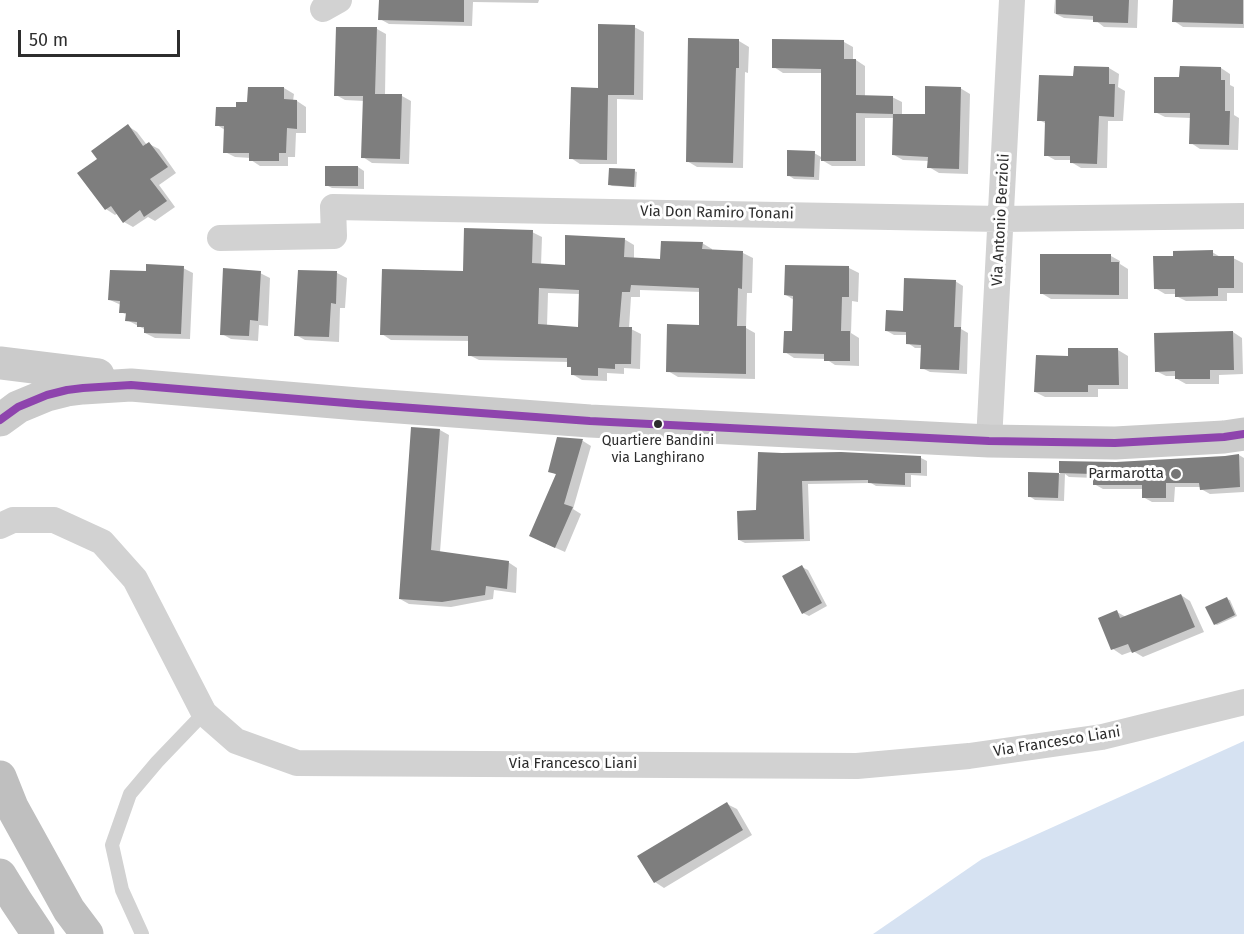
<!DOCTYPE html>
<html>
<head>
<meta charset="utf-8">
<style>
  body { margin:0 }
  #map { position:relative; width:1244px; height:934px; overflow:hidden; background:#fff; font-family:"Fira Sans",sans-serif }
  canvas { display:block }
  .scale { position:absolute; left:18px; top:30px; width:162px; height:27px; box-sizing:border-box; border:3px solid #2d2d2d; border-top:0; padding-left:8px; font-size:18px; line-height:21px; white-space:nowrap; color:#2d2d2d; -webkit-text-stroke:4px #fff; paint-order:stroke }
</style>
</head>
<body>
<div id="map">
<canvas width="1244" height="934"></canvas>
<div class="scale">50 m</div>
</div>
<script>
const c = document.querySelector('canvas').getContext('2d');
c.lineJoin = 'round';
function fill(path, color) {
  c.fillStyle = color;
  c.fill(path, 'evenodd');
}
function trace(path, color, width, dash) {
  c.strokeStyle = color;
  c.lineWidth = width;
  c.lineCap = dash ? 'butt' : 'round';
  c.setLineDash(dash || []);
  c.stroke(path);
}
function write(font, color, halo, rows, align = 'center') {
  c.font = font + ' "Fira Sans",sans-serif';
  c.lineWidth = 6;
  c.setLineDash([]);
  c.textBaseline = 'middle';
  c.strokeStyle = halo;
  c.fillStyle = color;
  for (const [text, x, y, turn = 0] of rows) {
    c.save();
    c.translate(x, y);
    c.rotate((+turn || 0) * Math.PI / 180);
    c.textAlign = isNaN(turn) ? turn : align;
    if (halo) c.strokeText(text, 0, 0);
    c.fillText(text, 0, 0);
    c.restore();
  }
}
fill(new Path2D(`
  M1244 741V934H873L982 859Z`), '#d6e2f2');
fill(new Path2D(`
  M381 0H539L538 3 473 2 472 26 389 24 380 19Z
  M1055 0H1138L1137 28 1104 27 1095 20 1064 18 1054 13Z
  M1174 0H1244V28L1183 27 1174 21Z
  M634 27 644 32 643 100 617 99V164H580L571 158 599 89Z
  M377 29 386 34 385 95 402 96 411 101 409 164 372 163 363 157 364 101 345 100 336 95Z
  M689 40 739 41 749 47 748 73 745 72 743 168 697 167 687 161Z
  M844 42 853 47V60H856L865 66V97H892L902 102V116L927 115 960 88 970 94 968 174 939 173 929 167V161L903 160 894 155V118H865V166H832L820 159 819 180 794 179 788 175 814 153 823 158 822 73H783L774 67Z
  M1109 68 1119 74 1118 87 1125 91 1123 121H1108L1107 168H1081L1071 162V160H1055L1046 155 1047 124 1039 120 1075 78Z
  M1221 68 1230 74V85L1234 87V115L1239 118 1238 150 1200 149 1191 143V118L1165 117 1155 112Z
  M249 88H284L294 94 293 101H297L306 107V133H296L295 157H288V166H260L251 160V158L235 157 225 152V130L217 125 237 108 249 103Z
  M128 126 137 132 147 145 149 144 159 149 176 173 159 185 175 207 155 221 148 217 133 227 124 222 118 213 115 215 106 209 99 159Z
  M326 167H358L364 171V189L332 188 326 185Z
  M634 171 637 172 636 187 612 186 610 185Z
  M532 232 542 237 541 265 566 266 624 239 634 245V259L662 261 702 243 712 249V251L743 253 753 258 752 293H747L746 328 755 333V379L678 377 668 371 700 326 701 292 640 290V297H631L629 328 641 334 640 369 624 368V374L607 373V381L582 380 572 374V368L568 366 569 362 479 360 469 355 470 341 391 340 382 334 465 272ZM548 293 580 294 579 328 547 326Z
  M1212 252 1222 258H1233L1243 263V293H1227V301H1186L1176 296V294H1165L1155 288 1174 258Z
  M1111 256 1120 261V264L1128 269V299H1051L1041 293Z
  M786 266 849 268 859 273 858 302 852 301 851 333 859 338V366L835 365 826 359 794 358 785 352 793 333 794 300 786 295Z
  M183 268 193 273 190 339 155 338 145 333 146 330 127 320V315L121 312V305L110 300 147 273Z
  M299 271 337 273 347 278 345 308H340L339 342 305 340 296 335Z
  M260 273 270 278 268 326 259 325 258 341 231 339 222 334Z
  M955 281 963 286 961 329 968 333 967 374 930 372 922 368 923 348H915L908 343V335H894L887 331Z
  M1233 332 1242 338 1243 374 1219 375V384H1186L1177 379V376H1166L1156 371Z
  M1118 350 1128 356V389H1098V397H1045L1035 392 1070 357Z
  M440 430 449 435 440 552 508 562 517 568 516 593 494 590 493 599 451 607 409 604 400 599Z
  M558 439 583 441 591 446 573 509 581 514 565 552 540 541 557 475 550 471Z
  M759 454 921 458 927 461V476L911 475V487L876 486 871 483 808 484 810 541 745 543 739 540 757 511Z
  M1239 455 1244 458V492L1210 494 1201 489V487H1175L1174 502H1152L1143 497V489H1103L1094 484 1095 478 1069 477 1065 474 1064 501 1035 500 1029 496V473L1060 474 1061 462 1116 463 1225 457Z
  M802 567 808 570 827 606 809 616 803 613Z
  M1181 595 1190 601 1204 632 1143 657 1133 651 1122 655 1113 649 1117 612 1126 617Z
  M1227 599 1230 600 1237 616 1217 625 1215 624Z
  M727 804 737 809 752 835 664 888 655 882Z`), '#0003');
fill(new Path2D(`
  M379 0H464V22L378 20Z
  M1056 0H1129L1128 23 1093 22V16L1056 14Z
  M1173 0H1243V24L1172 22Z
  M598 24 635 25 634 95H608L607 160 569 159 571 87 598 88Z
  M336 27H377L375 94H402L400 159 361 158 363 96H334Z
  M688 38 739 39V68H736L733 163 686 162Z
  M772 39 844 40V59H856V95L893 96V114L856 113V161H821V69L772 68Z
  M1074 66 1109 67V84H1115L1114 117 1099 116 1097 164 1070 163V156H1044L1045 121H1037L1039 75 1073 76Z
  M1180 66 1221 67V80H1225V111H1230L1229 145 1189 144 1190 113H1154V77H1179Z
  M925 86 961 87 959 169 927 168 928 157 892 155 893 114H925Z
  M248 87H284V99L297 100V129L287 128 286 153H279V161H249V153H223L224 126H215L216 107H236V102H247Z
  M128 124 143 146 149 142 168 167 150 179 167 201 144 217 140 210 123 223 111 206 105 210 77 173 97 159 91 151Z
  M787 150 815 151 814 177 787 176Z
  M325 166H358V186H325Z
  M609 168 635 169 634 187 608 185Z
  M464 228 533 230 532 263 565 265V235L625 238 624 257 660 259 661 241 703 242 702 249 743 251 742 289 738 288 737 326H746V374L666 372 667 324 699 325V288L631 285 630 292H622L619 327H632L631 364H615V369L598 368V376L571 375V367H567V358L468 356V336L380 335 382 269 463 271ZM539 288 579 290 578 327 538 324Z
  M1213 250V256H1234V288H1218V296L1175 297V289H1154L1153 256H1173V251Z
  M1040 254H1111V262H1119V295L1040 294Z
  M146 264 184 266 181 334 144 333V327H137V322L125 321 126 313H119L120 301 108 300 110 270 146 271Z
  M785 265 849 266V297H842L841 331H850V361H824V354L783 353 784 331H792L793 296 784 295Z
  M223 268 261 271 258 321 250 320 249 336 220 335Z
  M298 270 337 271 336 304 331 303 329 337 294 336Z
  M904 278 956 280 954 327H961L959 370 920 369 921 345 906 344V332L885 331 886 310 903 311Z
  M1233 331 1234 370H1210V379H1175V371L1155 372 1154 333Z
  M1068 348H1118L1119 385H1088V392H1034L1036 355 1068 356Z
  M411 427 440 429 431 550 509 561 507 589 486 586 485 595 442 602 399 599Z
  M557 437 583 439 564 504 573 507 555 548 529 536 556 474 548 472Z
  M758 452 782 453 841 452 921 456V473H905V485L868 483V480L802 481 804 539 738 540 737 511 756 510Z
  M1239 454 1240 487 1200 490 1199 483H1166V498H1142V485H1093V474L1059 473V461L1116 462 1225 456Z
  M1028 472 1059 473 1058 498 1028 497Z
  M802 565 822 603 802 614 782 576Z
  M1181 594 1195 627 1132 653 1128 644 1111 650 1098 618 1117 610 1120 618Z
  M1227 597 1235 615 1214 625 1205 607Z
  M727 802 743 830 654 883 637 856Z`), '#7e7e7e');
trace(new Path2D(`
  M142 934 122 890 112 845 130 794 157 762 204 713`), '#d2d2d2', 14);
trace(new Path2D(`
  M323 9 339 0
  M220 238 334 236 333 207 1001 219 1244 216
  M989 441 1012 0
  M0 526 13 520H54L102 542 135 579 204 713 236 741 297 763 857 766 969 756 1102 737 1244 702`), '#d2d2d2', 26);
trace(new Path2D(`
  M0 363 98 375
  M0 420 18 407 47 395 67 390 83 388 131 385 358 404 590 421 989 441 1115 443 1224 437 1244 434`), '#cbcbcb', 33);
trace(new Path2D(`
  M0 777 12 807 69 910 87 934
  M0 875 16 901 38 934`), '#bfbfbf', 33);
trace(new Path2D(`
  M0 420 18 407 47 395 67 390 83 388 131 385 358 404 590 421 989 441 1115 443 1224 437 1244 434`), '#8e44ad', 8);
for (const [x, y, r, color] of [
  [658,424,5,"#2d2d2d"],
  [1176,474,6,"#767676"]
]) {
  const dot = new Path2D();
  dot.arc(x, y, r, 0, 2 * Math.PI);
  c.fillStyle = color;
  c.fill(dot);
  trace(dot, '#fff', 2);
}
write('14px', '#2d2d2d', '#fff', [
  ["Quartiere Bandini",658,441],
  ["via Langhirano",658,458]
]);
write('15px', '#2d2d2d', '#fff', [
  ["Via Don Ramiro Tonani",717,213,1],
  ["Via Antonio Berzioli",1001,220,-87],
  ["Via Francesco Liani",1057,742,-9],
  ["Via Francesco Liani",573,764]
]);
write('15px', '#2d2d2d', '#fff', [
  ["Parmarotta",1164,474]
], 'right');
</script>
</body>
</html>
